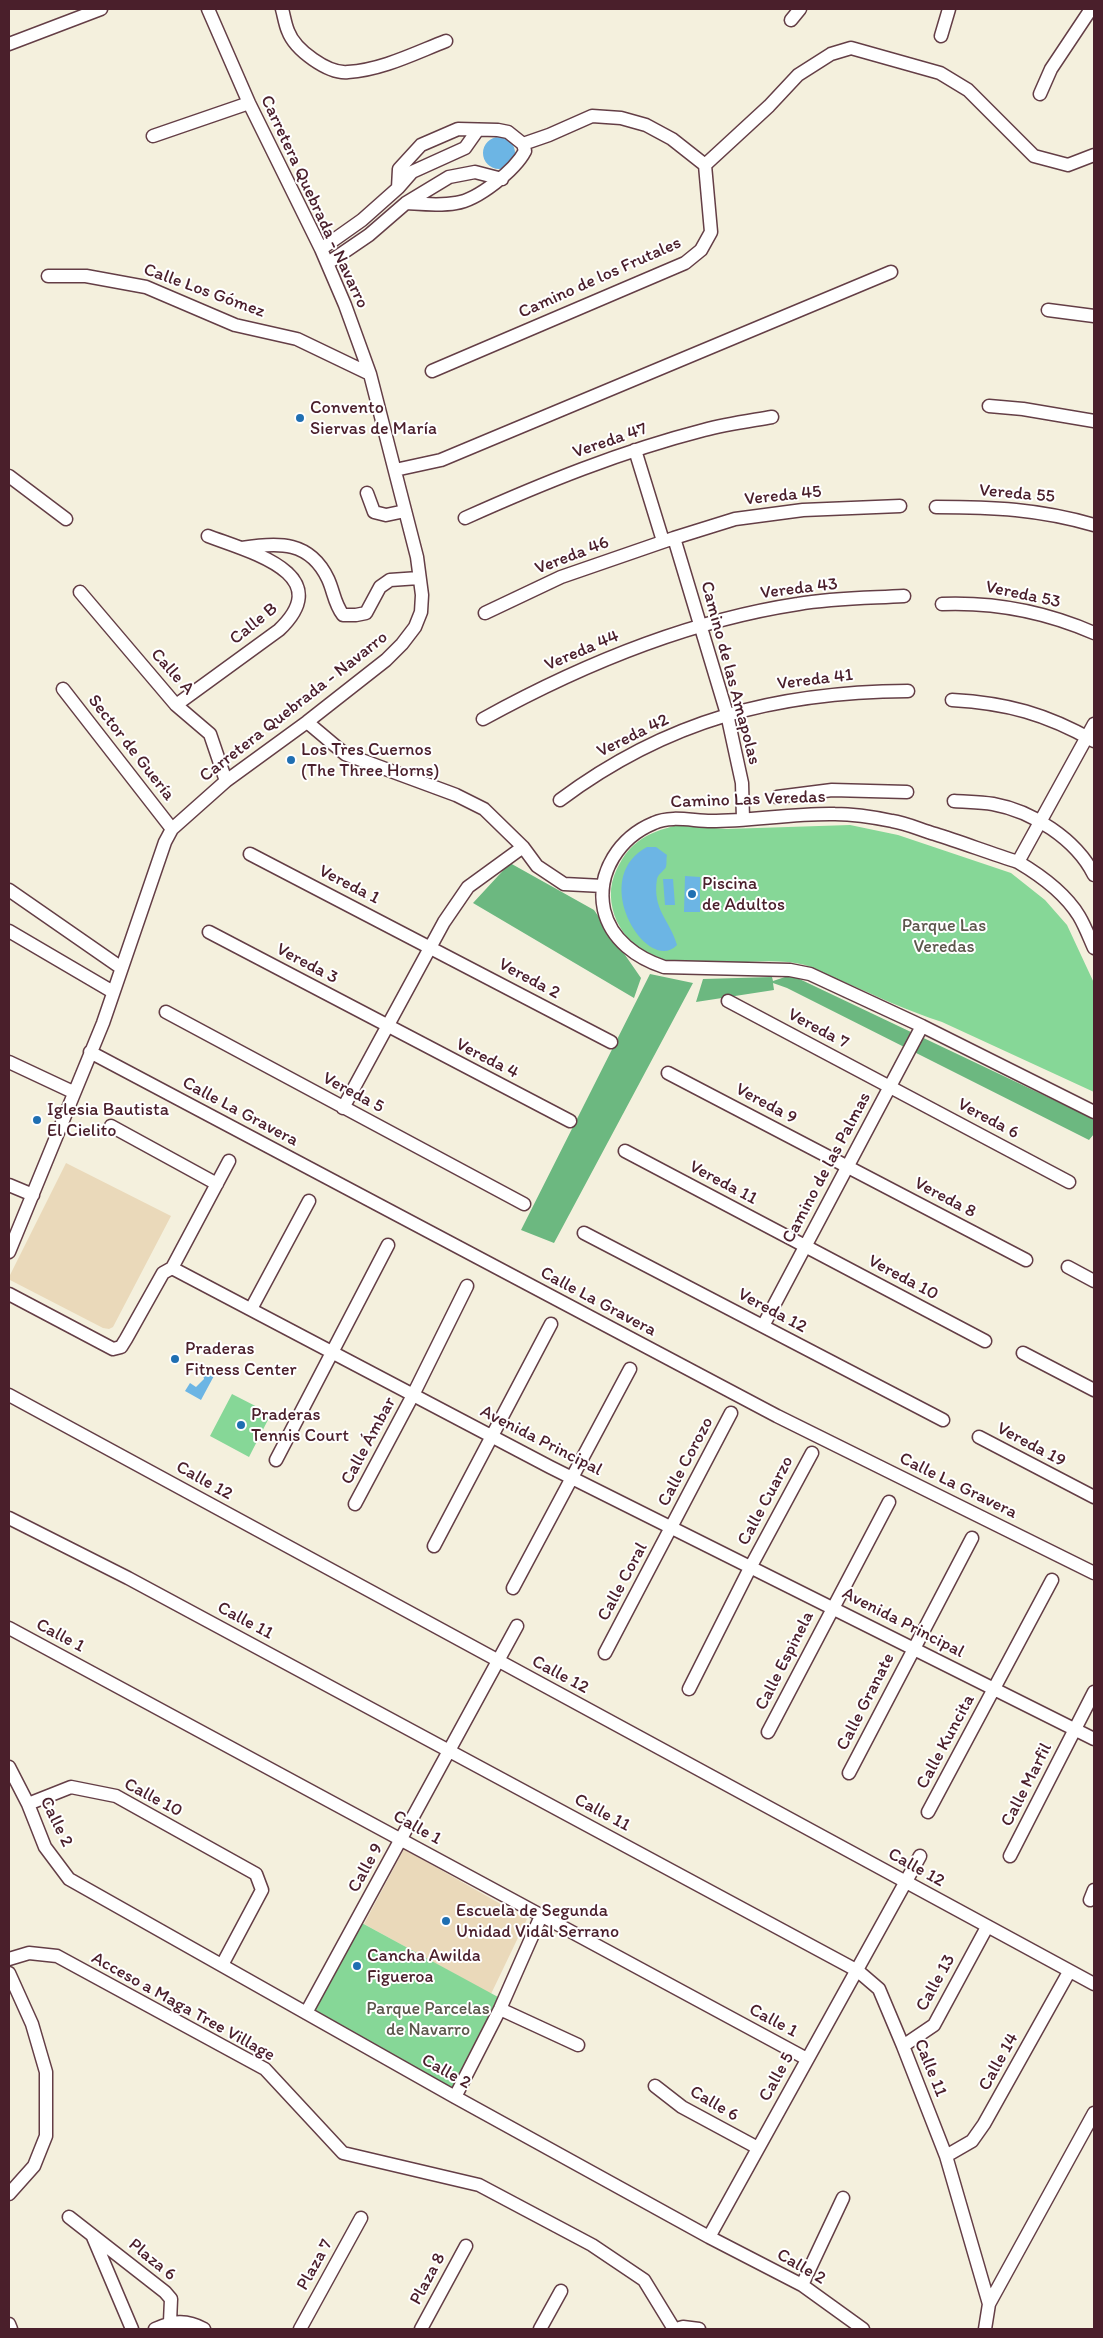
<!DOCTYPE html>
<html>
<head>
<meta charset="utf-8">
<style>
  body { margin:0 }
  #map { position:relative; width:1103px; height:2338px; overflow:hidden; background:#f4f0dd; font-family:Itim,sans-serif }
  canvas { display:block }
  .frame { position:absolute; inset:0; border:10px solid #4a1f2b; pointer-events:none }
</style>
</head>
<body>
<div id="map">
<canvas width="1103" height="2338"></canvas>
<div class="frame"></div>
</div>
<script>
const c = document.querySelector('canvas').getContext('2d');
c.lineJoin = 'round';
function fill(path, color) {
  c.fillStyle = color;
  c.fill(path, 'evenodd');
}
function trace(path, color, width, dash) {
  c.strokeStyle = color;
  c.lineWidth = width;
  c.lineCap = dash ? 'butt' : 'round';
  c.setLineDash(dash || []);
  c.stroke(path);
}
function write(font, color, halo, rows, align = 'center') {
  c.font = font + ' Itim,sans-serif';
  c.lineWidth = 4;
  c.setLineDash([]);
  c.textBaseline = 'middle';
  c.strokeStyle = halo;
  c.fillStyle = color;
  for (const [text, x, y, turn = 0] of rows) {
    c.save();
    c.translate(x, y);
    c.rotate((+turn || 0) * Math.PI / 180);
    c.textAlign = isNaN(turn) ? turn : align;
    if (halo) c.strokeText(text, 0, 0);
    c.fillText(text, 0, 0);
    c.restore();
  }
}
fill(new Path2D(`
  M66 1163 171 1216 113 1327 109 1329 103 1328 10 1280 9 1277Z
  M404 1849 527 1919 491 1994 364 1924Z`), '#ead9ba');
fill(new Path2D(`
  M678 825 726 829 850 825 898 835 1011 873 1045 900 1067 925 1094 983V1092L942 1022C908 1011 876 996 844 982 831 977 818 969 805 965 760 953 680 976 645 955 634 949 626 937 620 927 611 912 608 892 614 876 627 843 645 833 678 825Z
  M232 1394 271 1414 249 1457 210 1436Z
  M360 1922 498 1997 453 2088 447 2090 315 2012V2008Z`), '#86d797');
fill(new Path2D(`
  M510 863 594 910 641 978 634 998 473 903Z
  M650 974 693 983 554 1243 521 1230Z
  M791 975 1094 1119V1134L1089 1140 787 988 773 983 774 990 696 1002 703 979 772 977 773 981Z`), '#6cb880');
fill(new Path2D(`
  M483 153a16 16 0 1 1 32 0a16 16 0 1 1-32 0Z
  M647 847H656L667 855C666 858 667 863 666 867 664 871 658 874 657 879 652 910 670 920 677 945 648 976 587 879 647 847Z
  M685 876 700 877V912H684Z
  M663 879H673L675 905H665Z
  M206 1369 215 1374 201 1400 185 1391 190 1383 196 1387 204 1379 203 1374Z`), '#6cb5e4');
const minor = new Path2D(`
  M282 9C284 16 285 24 288 31 295 50 328 74 348 72 382 70 415 53 446 41
  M791 20 800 9
  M941 36 949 9
  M9 44 101 9
  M1040 94 1051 69 1091 9
  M153 136 249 103
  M523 144 549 135 592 116 621 118 646 125 672 139 705 165
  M705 165 769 106 798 75 831 54 851 48 940 73 968 90 1034 156 1068 165 1094 155
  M398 188 412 172 465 148 477 131
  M321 249 362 220 398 188 399 169 421 145 458 129 498 130 508 132 523 144 525 151C515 170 478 200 456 203 439 206 423 204 406 203
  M328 263 369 235 406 203 449 177 475 172 502 179
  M48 276H86L146 287 235 325 297 339 370 374
  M1048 310 1094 316
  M432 371 685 263 701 250 711 232 705 165
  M989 406 1023 409 1094 421
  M635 450 663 541
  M395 470 441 460 891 272
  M9 476 66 519
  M367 493 374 512 386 515 405 511
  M936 507C993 507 1039 509 1094 525
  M465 518C543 483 622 451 704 430 726 424 749 421 772 417
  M674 538 727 714 742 783 743 819
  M242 548C279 542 310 541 328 579 334 592 334 603 343 615H356L366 613 380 587 390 580 419 578
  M80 592 176 705 210 734 226 781
  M942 604C995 602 1046 612 1094 633
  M485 613 561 577 674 538 735 519 803 510 900 506
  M63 689 172 829
  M952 700C1007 703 1046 714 1094 741
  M176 705 279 630C338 574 250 552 208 536
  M483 719C581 665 686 621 798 604 832 598 869 598 904 596
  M307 722 345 754 456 795 484 809 523 847 537 866 564 884 603 886
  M777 797 832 790 907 792
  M560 800C667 720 776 692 908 691
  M954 801C967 802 980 802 993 804 1032 811 1076 839 1094 875
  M250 854 611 1042
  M1018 862 1094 724
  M9 890 120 967
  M9 931 113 992
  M209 932 570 1121
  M1094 948C1089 937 1085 926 1079 916 1065 893 1040 875 1018 862 990 853 963 843 935 834 921 830 906 823 892 821 873 817 854 814 835 814 794 813 752 821 711 821 693 821 671 815 654 823 620 837 596 872 604 910 611 940 637 958 664 967L790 970 810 974 922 1026 1094 1112
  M728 1001 1069 1182
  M166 1012 524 1204
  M90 1052 777 1416 1094 1573
  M9 1062 73 1092
  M668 1073 1026 1260
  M343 1108 444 922 468 887 523 847
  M111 1126 217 1184
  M625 1151 985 1341
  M9 1185 33 1195
  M584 1233 943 1420
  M9 1252 103 1023 165 842 172 829 226 781 307 722 386 660 402 644 415 627 421 612 422 595 417 557 370 374 345 305 321 249 249 103 208 9
  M1068 1267 1094 1281
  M172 1268 229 1161
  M9 1294 113 1349 121 1347 126 1339 163 1273 172 1268 550 1467 1094 1739
  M251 1309 309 1201
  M763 1326 922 1026
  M1023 1353 1094 1390
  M9 1395 1094 1984
  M979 1437 1094 1497
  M276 1460 388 1245
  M355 1504 413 1395 467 1286
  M9 1518 128 1578 858 1971 879 1989 903 2046 946 2156 989 2304
  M434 1546 551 1324
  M513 1588 630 1369
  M9 1628 807 2059
  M605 1653 731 1413
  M689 1689 751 1566 812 1453
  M768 1732 889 1502
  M9 1767 28 1804 45 1847 69 1879 455 2097 709 2237 802 2285 863 2329
  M849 1773 972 1538
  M28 1804 71 1787 116 1796 256 1874 262 1890 222 1965
  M928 1812 1052 1580
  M1010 1856 1094 1692
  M1090 1900 1094 1890
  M9 1959 29 1953 57 1956 265 2069 343 2153 479 2185 592 2245 644 2280 674 2329
  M9 1973 32 2024 46 2072V2136L34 2166 9 2194
  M500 2009 578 2045
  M306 2013 517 1626
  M903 2046 934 2025 987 1927
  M655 2086 682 2107 758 2148
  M455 2097 500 2009 541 1916
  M946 2156 972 2141 984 2124 1069 1972
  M69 2217 165 2292 171 2299 170 2322
  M93 2237 132 2329
  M709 2237 920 1856
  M802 2285 843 2198
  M9 2324 11 2329
  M155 2329C173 2321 186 2319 204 2329
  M300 2329 361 2218
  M421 2329 466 2246
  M540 2329 561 2291
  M676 2329 683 2327 699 2329
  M985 2329 989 2304 1094 2113`);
trace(minor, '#643e46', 15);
trace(minor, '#fff', 12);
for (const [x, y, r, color] of [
  [300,418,5,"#1f6fb2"],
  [291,760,5,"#1f6fb2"],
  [692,894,5,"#1f6fb2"],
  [37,1120,5,"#1f6fb2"],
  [175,1359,5,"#1f6fb2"],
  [241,1425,5,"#1f6fb2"],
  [446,1921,5,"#1f6fb2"],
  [357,1966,5,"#1f6fb2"]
]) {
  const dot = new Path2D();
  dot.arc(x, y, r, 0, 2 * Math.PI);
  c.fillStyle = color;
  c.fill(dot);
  trace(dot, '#fff', 2);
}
write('18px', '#4a1f2b', '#fff', [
  ["Carretera Quebrada - Navarro",314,202,65],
  ["Camino de los Frutales",600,278,-24],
  ["Calle Los Gómez",204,291,20],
  ["Vereda 47",610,441,-19],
  ["Vereda 55",1017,494,5],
  ["Vereda 45",783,496,-6],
  ["Vereda 46",572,556,-21],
  ["Vereda 43",799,589,-7],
  ["Vereda 53",1023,595,12],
  ["Calle B",254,624,-39],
  ["Vereda 44",582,651,-23],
  ["Calle A",172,672,48],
  ["Camino de las Amapolas",730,673,75],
  ["Vereda 41",815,680,-7],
  ["Carretera Quebrada - Navarro",294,707,-38],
  ["Vereda 42",633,736,-26],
  ["Sector de Guería",131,748,52],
  ["Camino Las Veredas",748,800,-2],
  ["Vereda 1",349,885,27],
  ["Vereda 3",307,964,28],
  ["Vereda 2",529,979,28],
  ["Vereda 7",818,1029,28],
  ["Vereda 4",487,1059,27],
  ["Vereda 5",353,1093,28],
  ["Vereda 9",766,1104,28],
  ["Calle La Gravera",240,1112,28],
  ["Vereda 6",988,1119,28],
  ["Camino de las Palmas",827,1168,-62],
  ["Vereda 11",723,1183,28],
  ["Vereda 8",945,1198,28],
  ["Vereda 10",903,1278,28],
  ["Calle La Gravera",598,1302,28],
  ["Vereda 12",772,1311,28],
  ["Calle Ámbar",369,1441,-62],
  ["Avenida Principal",541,1441,27],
  ["Vereda 19",1031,1445,28],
  ["Calle Corozo",686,1462,-62],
  ["Calle 12",204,1481,29],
  ["Calle La Gravera",958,1486,26],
  ["Calle Cuarzo",766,1501,-62],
  ["Calle Coral",623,1582,-62],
  ["Calle 11",245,1621,28],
  ["Avenida Principal",903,1623,27],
  ["Calle 1",60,1636,28],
  ["Calle Espinela",785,1661,-63],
  ["Calle 12",560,1675,28],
  ["Calle Granate",866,1702,-63],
  ["Calle Kuncita",946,1742,-62],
  ["Calle Marfil",1027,1785,-63],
  ["Calle 10",153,1798,28],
  ["Calle 11",602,1813,28],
  ["Calle 2",56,1822,64],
  ["Calle 1",417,1828,29],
  ["Calle 9",366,1868,-61],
  ["Calle 12",916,1868,29],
  ["Calle 13",936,1983,-61],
  ["Acceso a Maga Tree Village",183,2007,29],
  ["Calle 1",773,2021,28],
  ["Calle 14",999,2062,-61],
  ["Calle 11",930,2068,68],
  ["Calle 2",446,2072,29],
  ["Calle 5",777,2077,-61],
  ["Calle 6",714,2104,30],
  ["Plaza 6",152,2260,39],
  ["Plaza 7",315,2265,-61],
  ["Calle 2",801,2267,30],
  ["Plaza 8",428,2279,-62]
]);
write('18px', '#4a1f2b', '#fff', [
  ["Convento",310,408],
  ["Siervas de María",310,429],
  ["Los Tres Cuernos",301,750],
  ["(The Three Horns)",301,771],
  ["Piscina",702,884],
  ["de Adultos",702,905],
  ["Iglesia Bautista",47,1110],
  ["El Cielito",47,1131],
  ["Praderas",185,1349],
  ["Fitness Center",185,1370],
  ["Praderas",251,1415],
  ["Tennis Court",251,1436],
  ["Escuela de Segunda",456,1911],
  ["Unidad Vidal Serrano",456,1932],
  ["Cancha Awilda",367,1956],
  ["Figueroa",367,1977]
], 'left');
write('18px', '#5c564b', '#fff', [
  ["Parque Las",944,926],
  ["Veredas",944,947],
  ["Parque Parcelas",428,2009],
  ["de Navarro",428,2030]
]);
</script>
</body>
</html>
